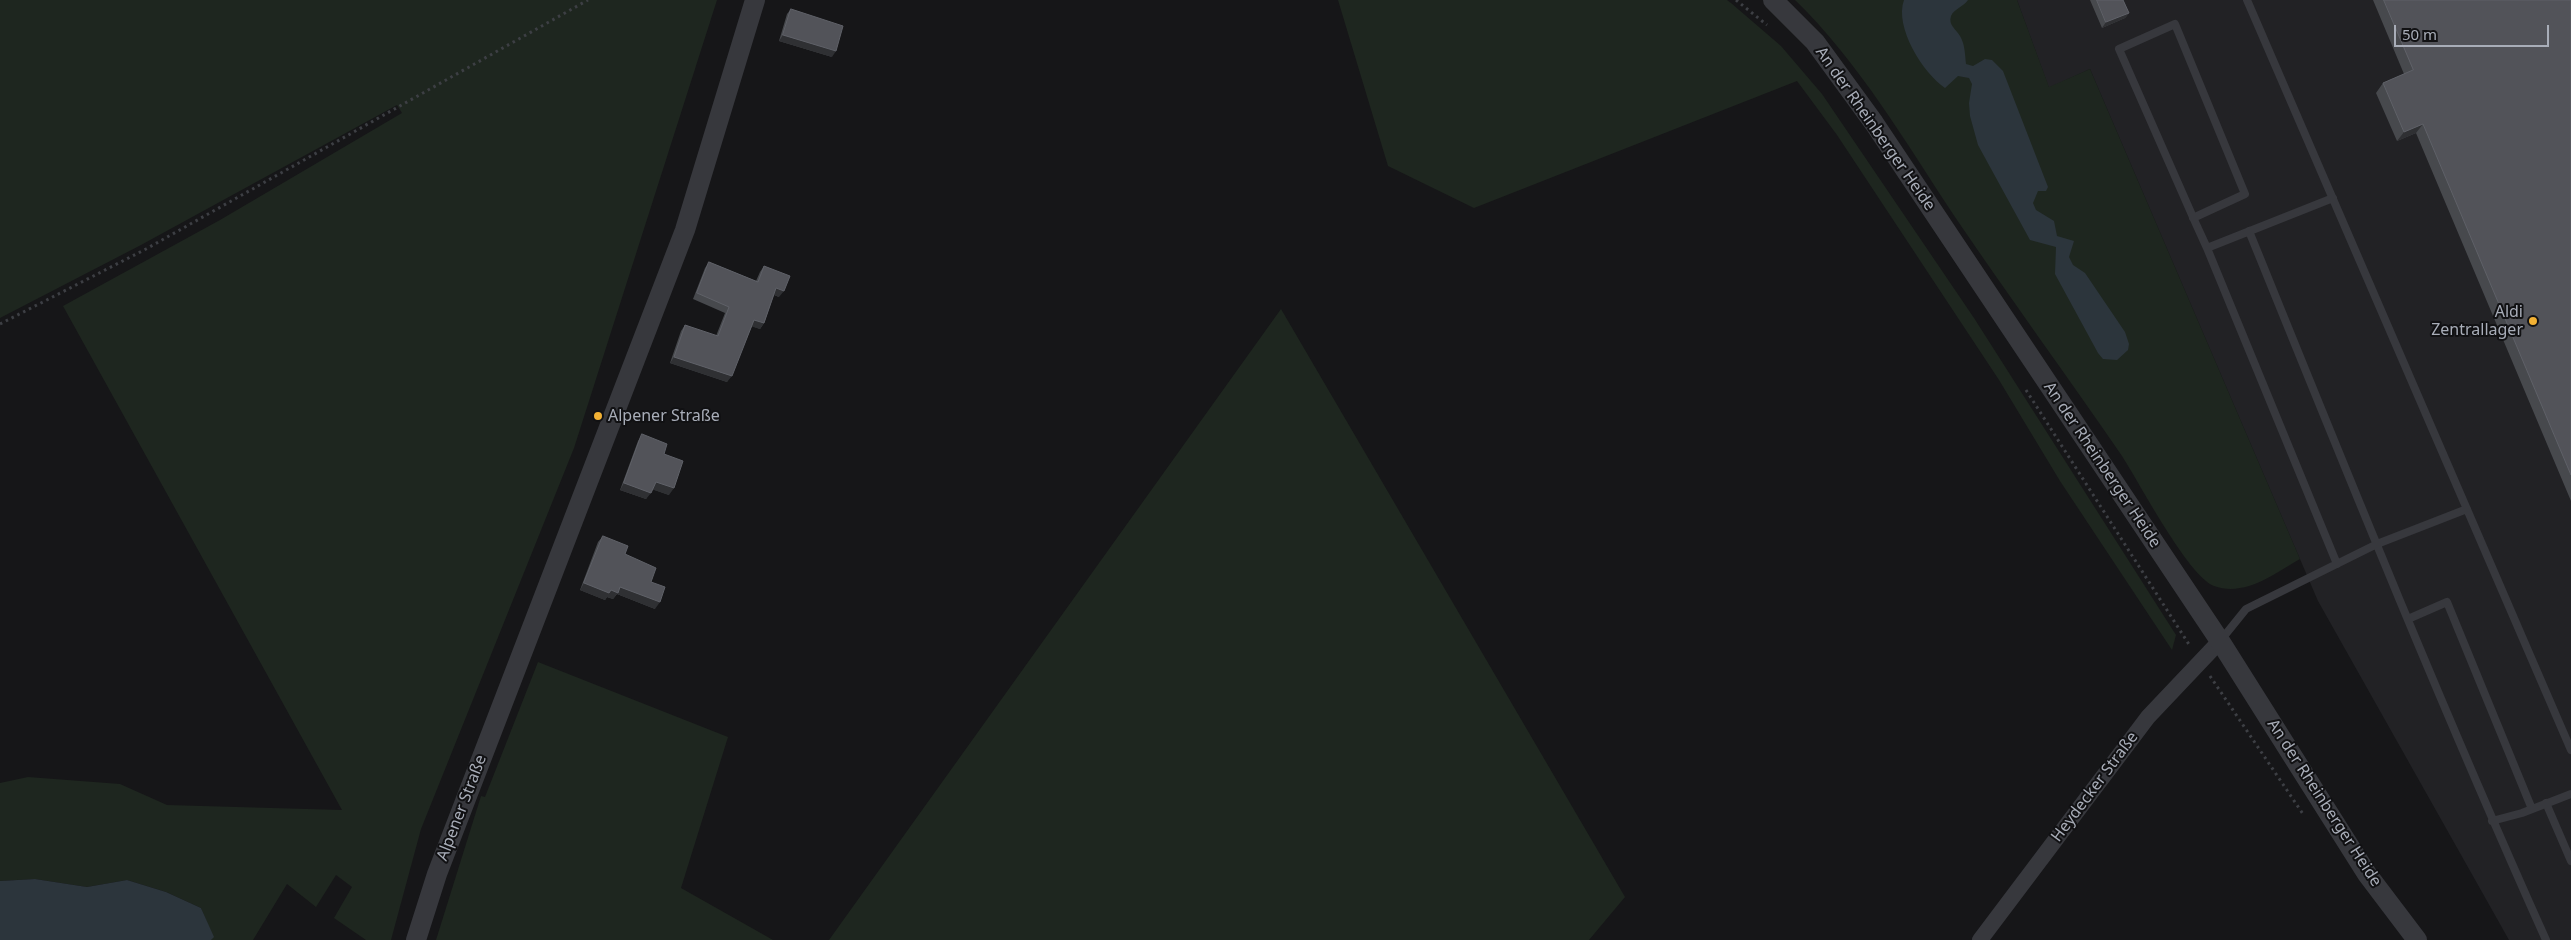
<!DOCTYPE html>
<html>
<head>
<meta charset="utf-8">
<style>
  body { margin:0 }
  #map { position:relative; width:2571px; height:940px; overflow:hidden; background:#161618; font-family:"Noto Sans",sans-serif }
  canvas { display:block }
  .scale { position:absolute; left:2394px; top:25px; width:155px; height:22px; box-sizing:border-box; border:2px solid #a8adb8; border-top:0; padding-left:6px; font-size:15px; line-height:18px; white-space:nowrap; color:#a8adb8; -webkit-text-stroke:4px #111113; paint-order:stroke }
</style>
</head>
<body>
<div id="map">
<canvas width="2571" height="940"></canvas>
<div class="scale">50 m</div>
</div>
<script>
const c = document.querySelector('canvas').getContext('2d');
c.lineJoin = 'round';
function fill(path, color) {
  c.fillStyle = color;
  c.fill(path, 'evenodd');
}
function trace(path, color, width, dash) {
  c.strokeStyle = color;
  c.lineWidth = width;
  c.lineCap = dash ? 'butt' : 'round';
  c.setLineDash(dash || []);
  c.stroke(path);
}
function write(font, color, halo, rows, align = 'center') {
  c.font = font + ' "Noto Sans",sans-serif';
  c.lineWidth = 4;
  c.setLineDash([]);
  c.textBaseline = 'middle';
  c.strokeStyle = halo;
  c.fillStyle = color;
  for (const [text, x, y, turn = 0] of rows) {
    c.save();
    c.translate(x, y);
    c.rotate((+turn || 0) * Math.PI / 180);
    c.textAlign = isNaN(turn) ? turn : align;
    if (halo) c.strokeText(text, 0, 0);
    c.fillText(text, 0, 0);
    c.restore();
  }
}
fill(new Path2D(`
  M2017 0H2571V940H2509L2318 601 2090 69 2049 88Z`), '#222225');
fill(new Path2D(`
  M0 0H717L574 448 421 829 391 940H366L334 918 352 887 336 875 316 907 287 884 253 940H211L213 937 201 908 166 892 127 880 87 887 35 879 0 881V783L28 777 120 784 167 805 342 810 63 306 220 220 402 113 397 105 141 245 0 318Z
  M1338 0H1727L1731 3 1781 46 1822 94 1974 318 2176 635 2172 650 2060 481 1999 380 1837 135 1797 81 1474 208 1388 166Z
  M1795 0H2017L2049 87 2090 69 2300 559C2274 574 2245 597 2214 586 2188 576 2139 482 2122 456 2067 376 2010 298 1955 217 1906 143 1859 62 1795 0Z
  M1281 309 1625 897 1589 940H829Z
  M538 662 728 737 681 888 773 940H436L481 796 485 797Z`), '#1e261f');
fill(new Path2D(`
  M1904 0H1968C1963 7 1954 9 1951 16 1948 25 1956 29 1960 36 1965 44 1965 55 1966 64L1973 66 1985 59 1992 60 2003 71 2048 187 2046 191H2038L2033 203 2036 210 2054 221 2057 236 2074 241 2069 257 2073 265 2085 273 2125 332 2129 344 2128 350 2117 360 2103 359 2098 353 2055 274 2056 247 2030 240 1978 145 1970 116 1969 103 1972 84 1969 78 1958 76 1945 88C1923 73 1894 27 1904 0Z
  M35 879 87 887 127 880 166 892 201 908 214 937 211 940H0V881Z`), '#2c353c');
trace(new Path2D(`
  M1736 0 1767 25
  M0 324 146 249 588 0
  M2026 390 2190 646
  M2210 676 2303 814`), '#3d3f44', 3, [2.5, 4]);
trace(new Path2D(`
  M2247 0 2571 750
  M2333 198 2207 248 2337 564
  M2193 218 2245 194 2175 24 2119 49 2196 224 2207 248
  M2249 231C2345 468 2441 706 2546 940
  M2408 619 2447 602 2532 809
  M2221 640 2246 609 2377 544 2467 509
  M2546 803 2571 861
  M2492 821 2522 813 2571 794`), '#37383d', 8);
trace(new Path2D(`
  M1980 940 2148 717 2220 641`), '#37383d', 16);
trace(new Path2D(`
  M1773 0 1815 42 1874 123 2220 641 2367 874 2417 940
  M416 940 437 874 685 230 755 0`), '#37383d', 20);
fill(new Path2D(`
  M2090 0H2123L2129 13 2125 18 2102 28Z
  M2373 0H2571V501L2416 133 2397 141 2376 93 2383 83 2404 74Z
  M791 9 832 57 779 41 787 14Z
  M709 262 756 281 760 272 764 266 779 297 774 295 764 323 760 329 752 326 727 382 670 363 681 331 685 325 716 336 725 313 693 299 705 268Z
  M642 434 664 454 669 495 652 489 646 499 620 490 638 441Z
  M603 536 651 582 655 609 617 594 613 599 607 597 605 600 580 590 598 542Z`), '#47494d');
fill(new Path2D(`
  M2129 13 2125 18 2102 28 2106 22Z
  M783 35 836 51 832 57 779 41Z
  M2423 124 2416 133 2397 141 2404 132Z
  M776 288 784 291 779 297 772 294Z
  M754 320 764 323 760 329 750 326Z
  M674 357 732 376 727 382 670 363Z
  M656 482 674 488 669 495 651 489Z
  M624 483 651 493 646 499 620 490Z
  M584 583 611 590 620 587 660 602 655 609 617 594 613 599 607 597 605 600 580 590Z`), '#2f3033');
const building = new Path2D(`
  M2097 0H2123L2129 13 2106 22Z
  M2384 0H2571V475L2423 124 2404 132 2383 83 2413 70Z
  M791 9 843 26 836 51 783 35Z
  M709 262 758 282 764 266 790 276 784 291 776 288 764 323 754 320 732 376 674 357 685 325 718 336 729 307 697 293Z
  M642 434 667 444 664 454 683 461 674 488 656 482 651 493 624 483Z
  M603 536 628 546 625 554 656 568 651 582 665 587 660 602 620 587 618 593 611 590 609 593 584 583Z`);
fill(building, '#525359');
trace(building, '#5f6168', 1);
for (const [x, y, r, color] of [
  [2533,321,5,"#f2b134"],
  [598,416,5,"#f2b134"]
]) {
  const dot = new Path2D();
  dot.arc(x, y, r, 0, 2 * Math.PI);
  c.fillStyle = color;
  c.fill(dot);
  trace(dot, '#111113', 2);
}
write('16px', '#a8adb8', '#111113', [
  ["An der Rheinberger Heide",1875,129,55],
  ["An der Rheinberger Heide",2102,465,56],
  ["Heydecker Straße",2095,787,-53],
  ["An der Rheinberger Heide",2324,803,57],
  ["Alpener Straße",462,808,-69]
]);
write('16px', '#a8adb8', '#111113', [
  ["Aldi",2523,312],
  ["Zentrallager",2523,330],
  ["Alpener Straße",608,416,"left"]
], 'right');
</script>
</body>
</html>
